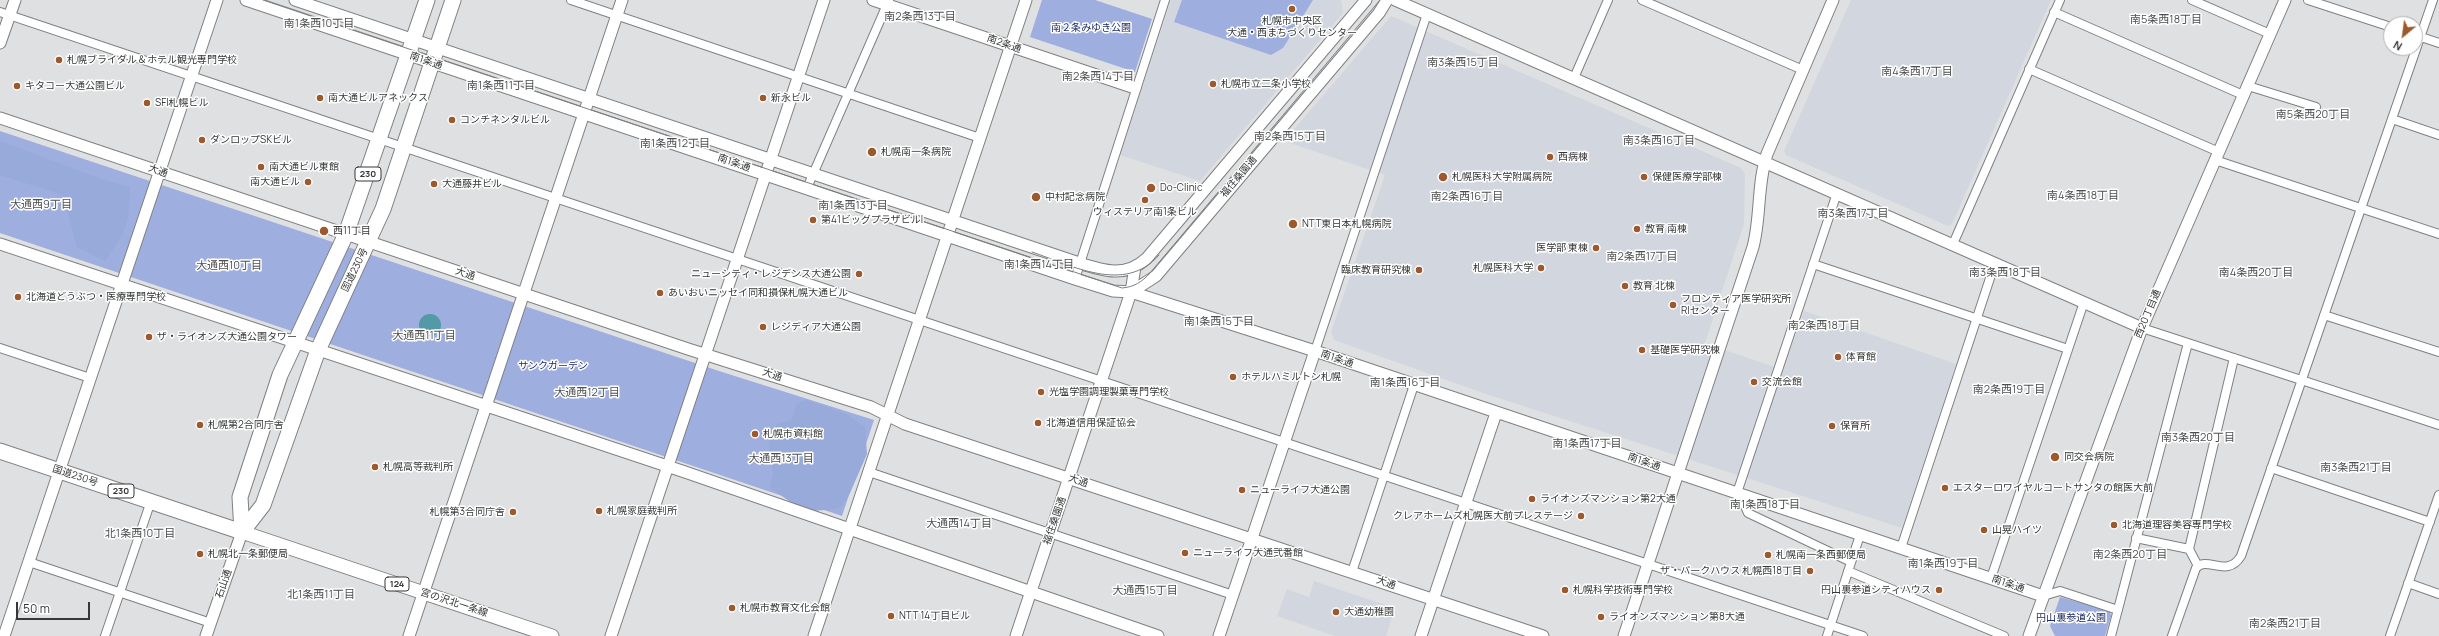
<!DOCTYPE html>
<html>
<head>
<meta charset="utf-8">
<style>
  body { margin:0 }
  #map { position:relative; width:2439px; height:636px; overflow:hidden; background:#dfe0e2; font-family:Manrope,sans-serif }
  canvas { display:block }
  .north { position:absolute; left:2383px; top:16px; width:40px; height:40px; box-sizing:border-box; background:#fff; border:1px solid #afafaf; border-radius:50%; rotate:209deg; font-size:11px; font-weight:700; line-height:16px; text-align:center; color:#363737 }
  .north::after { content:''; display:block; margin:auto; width:14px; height:18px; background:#9d582b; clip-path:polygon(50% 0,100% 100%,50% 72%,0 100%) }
  .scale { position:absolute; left:16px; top:602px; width:74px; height:18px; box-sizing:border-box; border:2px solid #363737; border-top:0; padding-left:5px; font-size:12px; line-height:14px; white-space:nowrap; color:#363737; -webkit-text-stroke:3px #fff; paint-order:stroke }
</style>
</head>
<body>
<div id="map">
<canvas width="2439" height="636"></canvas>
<div class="north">N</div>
<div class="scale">50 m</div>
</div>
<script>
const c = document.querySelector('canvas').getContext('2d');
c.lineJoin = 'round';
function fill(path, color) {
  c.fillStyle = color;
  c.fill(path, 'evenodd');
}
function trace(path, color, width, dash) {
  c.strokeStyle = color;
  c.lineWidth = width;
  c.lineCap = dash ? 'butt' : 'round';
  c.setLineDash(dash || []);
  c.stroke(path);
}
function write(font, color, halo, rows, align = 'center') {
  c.font = font + ' Manrope,"Noto Sans JP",sans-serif';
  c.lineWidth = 3;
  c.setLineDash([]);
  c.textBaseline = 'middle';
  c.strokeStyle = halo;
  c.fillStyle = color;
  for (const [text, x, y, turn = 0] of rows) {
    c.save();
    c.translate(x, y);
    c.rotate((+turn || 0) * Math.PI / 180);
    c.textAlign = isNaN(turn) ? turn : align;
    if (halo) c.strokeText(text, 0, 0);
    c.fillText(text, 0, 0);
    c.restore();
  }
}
fill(new Path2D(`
  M1171 0H1341L1343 13 1200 181 1120 155Z
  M1851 0H2051L1952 224 1948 226 1786 155 1784 151Z
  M1391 16 1741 168 1745 174 1744 224 1705 343 1783 370 1804 311 1956 364 1902 528 1486 394 1334 340 1331 332 1385 175 1284 141Z
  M1314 581 1395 608 1386 636H1335L1277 616 1287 589 1309 597Z`), '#d2d6df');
fill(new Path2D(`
  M1042 0H1095L1152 19 1135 72 1030 37Z
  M1182 0H1313L1283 48 1271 55 1174 22Z
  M0 131 722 372 874 420 842 516 0 233Z
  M2060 597 2110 611 2111 616 2105 636H2055L2050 626Z`), '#9daedf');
fill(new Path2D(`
  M0 141 101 179 130 187C129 225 127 231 105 261L77 247C71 229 69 210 60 194L0 175Z
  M806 400 846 414 865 427 867 454 850 493 842 506 836 509 813 511 792 503 770 488 773 473 769 440 777 424 791 420 797 404Z`), '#98aada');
fill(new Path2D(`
  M419 325a11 11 0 1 1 22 0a11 11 0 1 1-22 0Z`), '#5399a6');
const street = new Path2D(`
  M571 0 980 138
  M1642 0 1803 70
  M2192 0 2270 34
  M2308 0 2391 27
  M0 12 1863 636
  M2054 12 2243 95
  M2415 35 2439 43
  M2029 69 2219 152
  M1574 78 1608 0
  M2248 86 2316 107
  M2392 119 2439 135
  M2215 160 2439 234
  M807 188 889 0
  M1953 244 2060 0
  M1813 264 2068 349
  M1075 279 1165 0
  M2324 315 2439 352
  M2142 328 2439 425
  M0 348 90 378
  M1315 351 1427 14
  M2271 468 2430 522
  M869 472 1233 595
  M1737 493 1837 193
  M1740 495 1748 513 1851 562
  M2136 538 2189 549
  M1901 548 1995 263
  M29 562 211 623
  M2198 566 2189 549 2234 358
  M1848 571 2004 636
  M1352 572 1414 385
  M1991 578 2084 302
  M2408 583 2439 594
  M2043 596 2060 591 2118 610
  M105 636 151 501
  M1827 636 1860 535
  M2111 636 2188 343
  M2172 636 2196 568C2207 555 2227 579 2241 556L2433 0
  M2390 636 2439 495`);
const secondary = new Path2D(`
  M246 0 1075 279 1113 291 1131 292 1315 351 2043 596
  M295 0 1079 263C1104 271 1126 278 1147 258L1366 0
  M873 0 1135 88
  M1395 0 2142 328
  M0 43 15 0
  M0 118 688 349 871 407 905 424 1543 636
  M0 244 685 472 1158 636
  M1131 292 1156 276 1379 13 1387 0
  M4 636 217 0
  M206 636 242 532
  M409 636 622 0
  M611 636 824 0
  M814 636 1026 0
  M1016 636 1131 292 1135 267
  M1219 636 1315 351
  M1421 636 1496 413
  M1624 636 1753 247C1761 217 1757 184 1767 154L1833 0
  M2029 636 2142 328 2285 0`);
const primary = new Path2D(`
  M242 532 552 636`);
const highway = new Path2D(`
  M0 451 242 532
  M242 532 263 505 318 350 383 209 453 0
  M242 532 240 497 280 375 346 234 427 0`);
trace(street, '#7f8082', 10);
trace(secondary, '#7f8082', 13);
trace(primary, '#7f8082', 15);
trace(highway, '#7f8082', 17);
trace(street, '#fff', 8);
trace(secondary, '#fff', 11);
trace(primary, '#fff', 13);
trace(highway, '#fff', 15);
trace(new Path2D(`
  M263 0 1122 288C1134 287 1142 282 1150 273L1380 0
  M1032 252C1071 265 1125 295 1159 255`), '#7d7e7f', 1);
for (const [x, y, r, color] of [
  [1292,9,4,"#9d582b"],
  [59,60,4,"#9d582b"],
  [1213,84,4,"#9d582b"],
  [17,86,4,"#9d582b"],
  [320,98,4,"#9d582b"],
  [763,98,4,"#9d582b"],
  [147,103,4,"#9d582b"],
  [452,120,4,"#9d582b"],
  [202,140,4,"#9d582b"],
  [872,152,5,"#9d582b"],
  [1550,157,4,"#9d582b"],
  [261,167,4,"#9d582b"],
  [1443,177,5,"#9d582b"],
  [1644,177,4,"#9d582b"],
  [308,182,4,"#9d582b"],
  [434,184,4,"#9d582b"],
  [1151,188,5,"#9d582b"],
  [1036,197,5,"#9d582b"],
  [1145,200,4,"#9d582b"],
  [813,220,4,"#9d582b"],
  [1293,224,5,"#9d582b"],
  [1637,229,4,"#9d582b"],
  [324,231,5,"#9d582b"],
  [1596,248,4,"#9d582b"],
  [1541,268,4,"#9d582b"],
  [1419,270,4,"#9d582b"],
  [859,274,4,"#9d582b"],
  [1625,286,4,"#9d582b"],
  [660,293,4,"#9d582b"],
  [18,297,4,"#9d582b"],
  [1673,305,4,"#9d582b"],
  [763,327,4,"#9d582b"],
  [149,337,4,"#9d582b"],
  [1642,350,4,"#9d582b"],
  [1838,357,4,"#9d582b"],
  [1233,377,4,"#9d582b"],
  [1754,382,4,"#9d582b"],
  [1041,392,4,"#9d582b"],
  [1038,423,4,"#9d582b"],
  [200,425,4,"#9d582b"],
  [1832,426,4,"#9d582b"],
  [755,434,4,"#9d582b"],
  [2055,457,5,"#9d582b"],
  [375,467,4,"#9d582b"],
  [1945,488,4,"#9d582b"],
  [1242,490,4,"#9d582b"],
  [1532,499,4,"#9d582b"],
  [599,511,4,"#9d582b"],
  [513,512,4,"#9d582b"],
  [1581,516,4,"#9d582b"],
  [2114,525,4,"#9d582b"],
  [1984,530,4,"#9d582b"],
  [1185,553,4,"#9d582b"],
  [200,554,4,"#9d582b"],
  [1768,555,4,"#9d582b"],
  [1810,571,4,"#9d582b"],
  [1565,590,4,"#9d582b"],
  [1939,590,4,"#9d582b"],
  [732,608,4,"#9d582b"],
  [1336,612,4,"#9d582b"],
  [891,616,4,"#9d582b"],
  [1601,617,4,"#9d582b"]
]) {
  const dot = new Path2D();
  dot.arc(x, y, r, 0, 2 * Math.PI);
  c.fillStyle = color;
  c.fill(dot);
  trace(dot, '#fff', 1.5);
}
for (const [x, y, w] of [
  [368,174,26],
  [121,491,26],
  [397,584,24]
]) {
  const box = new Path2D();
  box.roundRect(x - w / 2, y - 7, w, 14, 3);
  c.fillStyle = '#fff';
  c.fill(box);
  trace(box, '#363737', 1);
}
write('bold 9px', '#363737', null, [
  ["230",368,174],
  ["230",121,491],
  ["124",397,584]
]);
write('10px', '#363737', '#fff', [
  ["札幌市中央区",1292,21,"center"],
  ["大通・西まちづくりセンター",1292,33,"center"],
  ["札幌ブライダル＆ホテル観光専門学校",67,60],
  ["札幌市立二条小学校",1221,84],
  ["キタコー大通公園ビル",25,86],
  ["南大通ビルアネックス",328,98],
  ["新永ビル",771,98],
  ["SFI札幌ビル",155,103],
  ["コンチネンタルビル",460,120],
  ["ダンロップSKビル",210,140],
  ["札幌南一条病院",881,152],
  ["西病棟",1558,157],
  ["南大通ビル東館",269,167],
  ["札幌医科大学附属病院",1452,177],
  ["保健医療学部棟",1652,177],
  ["南大通ビル",300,182,"right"],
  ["大通藤井ビル",442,184],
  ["Do-Clinic",1160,188],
  ["中村記念病院",1045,197],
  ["ウィステリア南1条ビル",1145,212,"center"],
  ["第41ビッグプラザビルI",821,220],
  ["NTT東日本札幌病院",1302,224],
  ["教育 南棟",1645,229],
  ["西11丁目",333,231],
  ["医学部 東棟",1588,248,"right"],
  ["札幌医科大学",1533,268,"right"],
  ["臨床教育研究棟",1411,270,"right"],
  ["ニューシティ・レジデンス大通公園",851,274,"right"],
  ["教育 北棟",1633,286],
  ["あいおいニッセイ同和損保札幌大通ビル",668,293],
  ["北海道どうぶつ・医療専門学校",26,297],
  ["フロンティア医学研究所",1681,299],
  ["RIセンター",1681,311],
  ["レジディア大通公園",771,327],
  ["ザ・ライオンズ大通公園タワー",157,337],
  ["基礎医学研究棟",1650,350],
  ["体育館",1846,357],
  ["ホテルハミルトン札幌",1241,377],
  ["交流会館",1762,382],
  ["光塩学園調理製菓専門学校",1049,392],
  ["北海道信用保証協会",1046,423],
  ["札幌第2合同庁舎",208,425],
  ["保育所",1840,426],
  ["札幌市資料館",763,434],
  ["同交会病院",2064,457],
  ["札幌高等裁判所",383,467],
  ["エスターロワイヤルコートサンタの館医大前",1953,488],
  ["ニューライフ大通公園",1250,490],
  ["ライオンズマンション第2大通",1540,499],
  ["札幌家庭裁判所",607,511],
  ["札幌第3合同庁舎",505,512,"right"],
  ["クレアホームズ札幌医大前プレステージ",1573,516,"right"],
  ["北海道理容美容専門学校",2122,525],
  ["山晃ハイツ",1992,530],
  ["ニューライフ大通弐番館",1193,553],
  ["札幌北一条郵便局",208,554],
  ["札幌南一条西郵便局",1776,555],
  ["ザ・パークハウス 札幌西18丁目",1802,571,"right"],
  ["札幌科学技術専門学校",1573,590],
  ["円山裏参道シティハウス",1931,590,"right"],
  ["札幌市教育文化会館",740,608],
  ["大通幼稚園",1344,612],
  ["NTT 14丁目ビル",899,616],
  ["ライオンズマンション第8大通",1609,617]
], 'left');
write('10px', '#1c2a63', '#fff', [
  ["南２条みゆき公園",1091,28],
  ["サンクガーデン",553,366],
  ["円山裏参道公園",2071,618]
]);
write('10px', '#363737', '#fff', [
  ["南2条通",1004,44,19],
  ["南1条通",426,61,19],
  ["南1条通",734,163,19],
  ["大通",158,171,19],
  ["福住桑園通",1239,177,-50],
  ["国道230号",355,270,-64],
  ["大通",465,274,18],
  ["西20丁目通",2148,314,-67],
  ["南1条通",1337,359,19],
  ["大通",772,375,18],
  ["南1条通",1644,462,19],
  ["国道230号",75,476,18],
  ["大通",1078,481,18],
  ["福住桑園通",1055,521,-71],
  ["大通",1386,583,19],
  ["石山通",224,584,-71],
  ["南1条通",2008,584,19],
  ["宮の沢北一条線",454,603,18]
]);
write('11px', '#4e4f50', '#fff', [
  ["南2条西13丁目",920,17],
  ["南5条西18丁目",2166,20],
  ["南1条西10丁目",319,24],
  ["南3条西15丁目",1463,63],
  ["南4条西17丁目",1917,72],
  ["南2条西14丁目",1098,77],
  ["南1条西11丁目",501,86],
  ["南5条西20丁目",2313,115],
  ["南2条西15丁目",1290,137],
  ["南3条西16丁目",1659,141],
  ["南1条西12丁目",675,144],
  ["南4条西18丁目",2083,196],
  ["南2条西16丁目",1467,197],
  ["大通西9丁目",41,205],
  ["南1条西13丁目",853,206],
  ["南3条西17丁目",1853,214],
  ["南2条西17丁目",1642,257],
  ["南1条西14丁目",1039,265],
  ["大通西10丁目",229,266],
  ["南3条西18丁目",2005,273],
  ["南4条西20丁目",2256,273],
  ["南1条西15丁目",1219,322],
  ["南2条西18丁目",1824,326],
  ["大通西11丁目",424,336],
  ["南1条西16丁目",1405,383],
  ["南2条西19丁目",2009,390],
  ["大通西12丁目",587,393],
  ["南3条西20丁目",2198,438],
  ["南1条西17丁目",1587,444],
  ["大通西13丁目",781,459],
  ["南3条西21丁目",2356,468],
  ["南1条西18丁目",1765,505],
  ["大通西14丁目",959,524],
  ["北1条西10丁目",140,534],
  ["南2条西20丁目",2130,555],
  ["南1条西19丁目",1943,564],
  ["大通西15丁目",1145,591],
  ["北1条西11丁目",321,595],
  ["南2条西21丁目",2285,624]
]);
</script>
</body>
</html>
